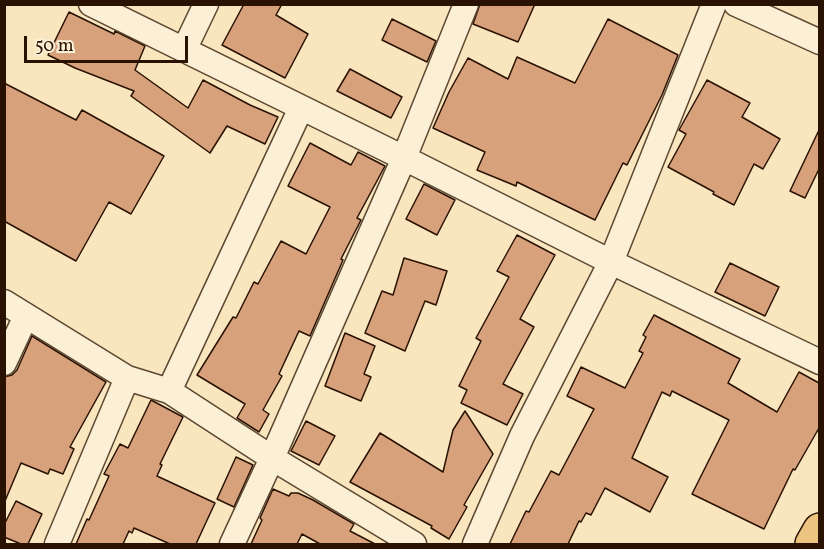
<!DOCTYPE html>
<html>
<head>
<meta charset="utf-8">
<style>
  body { margin:0 }
  #map { position:relative; width:824px; height:549px; overflow:hidden; background:#f9e6be; font-family:Vollkorn,serif }
  canvas { display:block }
  .frame { position:absolute; inset:0; border:6px solid #291202; pointer-events:none }
  .scale { position:absolute; left:24px; top:36px; width:164px; height:27px; box-sizing:border-box; border:3px solid #291202; border-top:0; padding-left:8px; font-size:18px; line-height:21px; white-space:nowrap; color:#291202; -webkit-text-stroke:4px #fbefd5; paint-order:stroke }
</style>
</head>
<body>
<div id="map">
<canvas width="824" height="549"></canvas>
<div class="frame"></div>
<div class="scale">50 m</div>
</div>
<script>
const c = document.querySelector('canvas').getContext('2d');
c.lineJoin = 'round';
function fill(path, color) {
  c.fillStyle = color;
  c.fill(path, 'evenodd');
}
function trace(path, color, width, dash) {
  c.strokeStyle = color;
  c.lineWidth = width;
  c.lineCap = dash ? 'butt' : 'round';
  c.setLineDash(dash || []);
  c.stroke(path);
}
const building = new Path2D(`
  M244 4H282L276 15 308 34 285 78 222 45Z
  M480 4H535L518 42 473 24Z
  M69 12 114 34 115 31 145 46 135 70 188 108 203 80 250 105 278 117 265 144 227 126 210 153 131 96 134 91 75 68 48 55Z
  M392 19 436 41 427 62 382 40Z
  M608 19 678 55 662 95 627 165 623 163 595 220 517 182 516 186 477 170 485 152 433 128 449 92 468 58 508 79 517 57 575 83Z
  M350 69 402 97 391 118 337 91Z
  M707 80 750 103 742 117 780 139 763 169 754 164 734 205 713 194 714 192 668 167 686 134 679 130Z
  M4 83 76 120 82 110 164 156 131 214 109 202 76 261 4 221Z
  M819 130V169L805 198 790 191Z
  M310 143 351 165 358 152 385 166 357 218 361 220 341 259 343 260 310 336 299 331 279 374 282 376 263 410 269 414 259 432 237 418 245 404 197 375 233 317 236 318 254 282 258 284 281 241 306 254 330 207 288 186Z
  M424 184 455 200 437 235 406 219Z
  M517 235 555 255 520 319 534 327 503 384 523 394 507 425 461 403 467 390 459 386 481 341 476 338 509 277 497 271Z
  M404 258 447 271 436 305 425 301 405 351 365 333 382 291 393 295Z
  M730 263 779 287 765 316 715 292Z
  M654 315 740 359 728 383 777 412 799 372 819 383V428L795 470 793 469 764 529 692 494 729 420 672 391 670 396 662 392 632 458 668 477 650 512 605 488 591 515 586 513 581 522 579 521 568 544H510L526 511 529 512 551 471 559 475 594 409 567 396 581 367 625 388 643 353 639 351 646 337 643 335Z
  M345 333 375 346 364 374 371 377 361 401 325 386Z
  M32 336 106 382 70 447 74 449 63 474 50 469 48 474 21 463 5 501 4 377 12 375 17 370Z
  M151 400 183 417 160 464 162 465 157 476 215 503 196 544H170L134 528 132 533 129 531 123 544H76L87 519 89 520 109 476 104 474 120 444 128 448Z
  M465 411 493 454 464 505 467 507 449 539 431 528 432 526 350 482 380 433 443 472 453 430Z
  M306 421 335 436 319 465 291 451Z
  M236 457 253 465 234 507 217 499Z
  M273 489 289 496 291 493H298L313 500 354 524 350 531 375 544H320L302 534 297 544H251L262 520 260 518Z
  M16 501 42 514 28 544H21L4 537V525Z`);
fill(building, '#d7a17b');
trace(building, '#291202', 1.5);
const minor = new Path2D(`
  M91 4 404 158 611 262 820 362
  M736 4 820 42
  M184 50 206 4
  M4 302 127 378 169 391 272 458 414 544
  M4 363 26 316
  M169 391 301 108
  M57 544 127 378
  M232 544 272 458 404 158 466 4
  M475 544 522 436 611 262 714 4`);
const trunk = new Path2D(`
  M812 544 820 530`);
trace(minor, '#5d4731', 27);
trace(trunk, '#291202', 36);
trace(minor, '#fbefd5', 24);
trace(trunk, '#ecc37f', 33);
</script>
</body>
</html>
